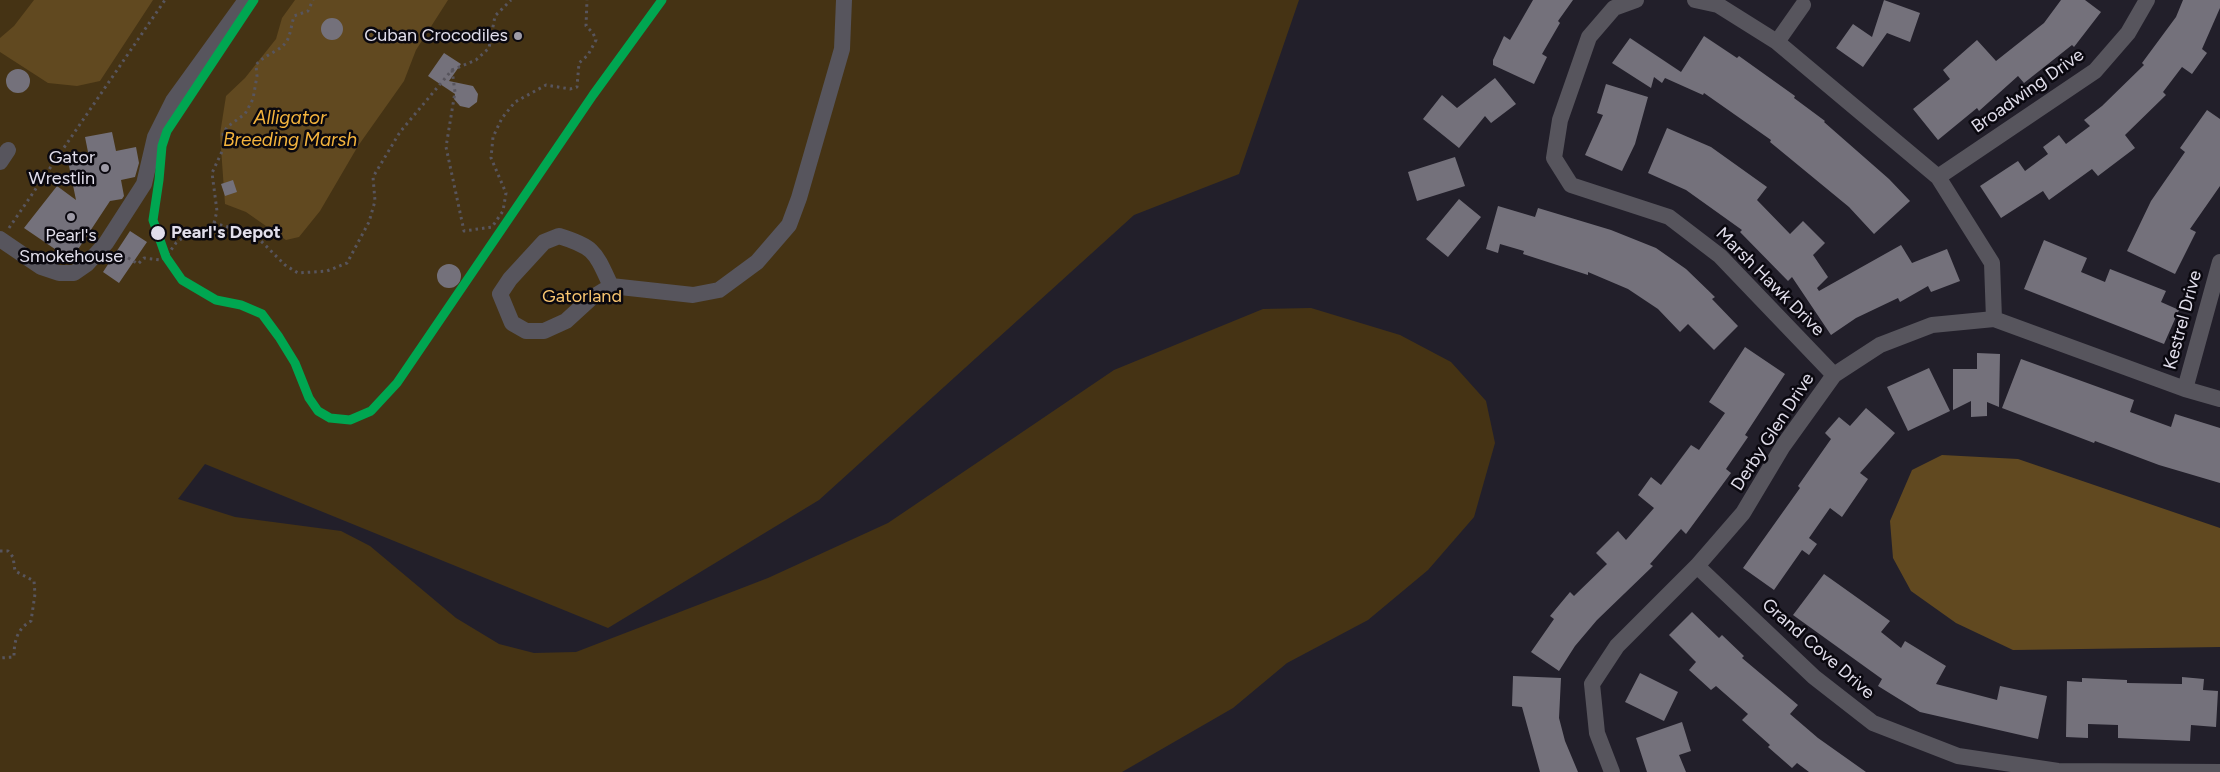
<!DOCTYPE html>
<html>
<head>
<meta charset="utf-8">
<style>
  body { margin:0 }
  canvas { display:block; background:#221f2a }
</style>
</head>
<body>
<canvas width="2220" height="772"></canvas>
<script>
const c = document.querySelector('canvas').getContext('2d');
c.lineJoin = 'round';
function fill(path, color) {
  c.fillStyle = color;
  c.fill(path, 'evenodd');
}
function trace(path, color, width, dash) {
  c.strokeStyle = color;
  c.lineWidth = width;
  c.lineCap = dash ? 'butt' : 'round';
  c.setLineDash(dash || []);
  c.stroke(path);
}
function write(font, color, halo, rows, align = 'center') {
  c.font = font + ' Figtree,sans-serif';
  c.lineWidth = 5;
  c.setLineDash([]);
  c.textBaseline = 'middle';
  c.strokeStyle = halo;
  c.fillStyle = color;
  for (const [text, x, y, turn = 0] of rows) {
    c.save();
    c.translate(x, y);
    c.rotate((+turn || 0) * Math.PI / 180);
    c.textAlign = isNaN(turn) ? turn : align;
    if (halo) c.strokeText(text, 0, 0);
    c.fillText(text, 0, 0);
    c.restore();
  }
}
fill(new Path2D(`
  M0 0H1299L1239 174 1134 215 819 500 608 628 205 464 178 499 235 517 341 531 370 546 456 618 499 644 534 653 576 652 768 578 888 523 1114 370 1263 309 1311 308 1400 335 1451 362 1486 401 1495 443 1474 517 1428 570 1368 620 1287 663 1233 708 1122 772H0Z`), '#453314');
fill(new Path2D(`
  M34 0H153L100 81 77 86 48 83 0 52V38L14 26Z
  M295 0H448L416 50 404 81 358 146 320 211 299 237 286 240 246 212 225 204 220 134 226 96 245 78 276 39 282 18Z
  M1942 455 2018 459 2220 528V647L2013 650 1956 623 1911 591 1893 558 1890 521 1912 470Z`), '#614920');
fill(new Path2D(`
  M1533 0H1573L1558 21 1560 23 1542 54 1547 57 1534 84 1493 65V60L1504 36 1510 40Z
  M1884 0 1920 13 1910 42 1887 33 1863 67 1836 48 1853 24 1872 37Z
  M2061 0H2085L2101 12 2074 47 2072 45 2024 83 2018 76 1979 111 1977 108 1938 140 1913 109 1950 79 1943 70 1977 40 1996 61 2044 23Z
  M2183 0H2220V8L2202 49 2207 53 2192 74 2182 67 2163 92 2166 95 2125 135 2135 148 2098 176 2092 169 2049 200 2043 191 2001 218 1980 186 2018 161 2025 171 2048 154 2043 147 2059 135 2066 144 2090 126 2084 120 2102 106 2144 65 2142 63 2176 17Z
  M321 29a11 11 0 1 1 22 0a11 11 0 1 1-22 0Z
  M1704 36 1737 58 1739 56 1795 96 1794 98 1825 121 1824 122 1889 179 1910 201 1874 234 1849 207 1770 142 1771 140 1704 93 1703 95 1665 78 1662 83 1654 77 1651 88 1612 63 1630 38 1681 72Z
  M444 53 461 64 449 81 473 86 478 94 477 102 469 108 460 106 454 99 455 94 428 76Z
  M6 81a12 12 0 1 1 24 0a12 12 0 1 1-24 0Z
  M1495 78 1516 104 1491 123 1485 116 1459 148 1423 119 1442 95 1457 108Z
  M1606 84 1648 97 1635 144 1622 171 1585 155 1603 115 1597 113Z
  M2207 110 2220 119V186L2190 229 2196 232 2175 274 2127 251 2151 201 2185 152 2180 148Z
  M1667 128 1711 147 1767 187 1757 200 1790 234 1803 221 1825 243 1813 255 1828 277 1817 288 1819 291 1901 245 1912 263 1947 249 1960 281 1931 292 1928 286 1900 302 1898 298 1856 318 1831 335 1792 277 1788 281 1740 232 1742 230 1686 190 1648 173Z
  M112 132 116 151 136 147 139 163 135 177 121 180 124 196 122 199 110 201 71 260 24 228 57 186 76 200 68 161 89 157 85 137Z
  M1455 157 1465 186 1417 201 1408 172Z
  M233 180 237 192 225 196 221 184Z
  M1459 199 1481 217 1448 257 1426 239Z
  M1498 206 1535 217 1538 208 1611 230 1656 248 1686 269 1715 297 1712 299 1738 326 1714 350 1688 324 1680 332 1658 309 1628 289 1588 272V275L1523 254 1524 251 1500 244 1498 253 1486 249Z
  M130 231 147 242 119 283 103 272Z
  M2044 240 2087 258 2081 272 2105 282 2110 269 2166 291 2161 302 2179 310 2164 344 2024 289Z
  M437 276a12 12 0 1 1 24 0a12 12 0 1 1-24 0Z
  M1745 347 1785 374 1745 435 1748 437 1726 469 1731 473 1686 534 1681 529 1650 564 1653 566 1597 620 1575 646 1559 671 1531 652 1554 619 1550 616 1570 592 1574 596 1607 564 1596 553 1618 531 1626 540 1654 508 1638 495 1651 477 1661 485 1691 445 1699 450 1725 413 1709 402Z
  M1977 353 2000 354 1999 407 1987 402V416L1971 417V401L1953 410V369H1977Z
  M2021 359 2134 400 2130 412 2171 427 2175 414 2220 428V483L2159 465 2095 441 2094 443 2002 408Z
  M1929 368 1950 411 1908 431 1887 387Z
  M1866 408 1895 433 1860 473 1868 479 1842 517 1830 508 1809 538 1817 544 1809 555 1802 550 1774 590 1743 568 1800 488 1798 486 1831 439 1825 433 1839 417 1850 426Z
  M1824 574 1890 621 1881 632 1901 648 1905 641 1946 666 1936 684 1997 700 2000 686 2047 696 2038 739 1920 712 1878 686 1882 679 1793 615Z
  M1692 612 1719 638 1722 635 1744 656 1742 658 1798 705 1790 714 1818 738 1866 772H1809L1797 763 1792 768 1768 747 1770 745 1742 720 1748 714 1716 686 1711 690 1689 670 1696 662 1669 635Z
  M1640 673 1678 692 1664 721 1625 702Z
  M1513 676 1561 678 1559 718 1565 741 1578 772H1540L1522 707 1512 706Z
  M2182 677 2204 679 2203 690 2218 691 2216 727 2191 725 2190 741 2118 738V725L2088 724V738L2066 737 2067 681 2082 682V678L2127 680V683L2182 684Z
  M1682 722 1691 751 1679 755 1686 772H1647L1636 738Z`), '#74717b');
trace(new Path2D(`
  M452 70 455 92 446 147 464 231 492 227 503 211 506 193 491 158 493 137 502 118 515 102 546 85 570 89 577 87 579 63 588 55 596 40 593 33 586 26 587 0
  M214 223 217 211 212 173 225 145 223 134 227 127 245 114 253 99 257 76 256 65C265 53 285 51 289 36 291 30 292 23 294 16L308 11 313 0
  M9 228 165 0
  M117 251 138 264 144 258 160 260 166 257 176 243 181 239 198 235 206 231 214 223 255 235 285 265 298 273 327 271 347 263 369 222 375 201 373 177 400 132 452 70 476 60 489 48 495 16 511 0
  M0 551H8L13 557 15 571 34 581 35 594 31 621C17 629 14 641 14 657L0 658`), '#58555d', 3, [2.5, 4]);
trace(new Path2D(`
  M1636 0 1614 8 1589 37 1560 120 1554 158 1571 185 1669 217 1720 256 1834 375
  M1695 0 1718 5 1777 42 1938 177 1992 263 1994 319
  M1777 42 1803 5
  M0 162 8 150
  M1938 177 2095 71 2128 33 2147 0
  M0 239 41 267 59 273H74L87 264 106 243 144 184 155 137 173 101 246 0
  M611 286C595 252 595 247 559 236L544 242 510 279 500 294 512 323 526 331H544L566 321 590 299 611 286 693 295 719 290 757 262 789 225 799 198 842 49 844 0
  M2185 389 2220 262
  M1697 566 1814 677 1873 723 1958 756 2058 771 2220 772
  M1612 772 1597 733 1592 684 1617 646 1697 566 1743 513 1783 446 1834 375 1880 345 1932 325 1994 319 2185 389 2220 399`), '#57555d', 16);
trace(new Path2D(`
  M254 0 167 131 162 146 159 180 153 220 166 257 182 280 216 300 241 305 262 314 279 337 295 363 309 398 318 411 330 418 350 420 371 411 397 383 593 95 662 0`), '#00a651', 9);
for (const [x, y, r, color] of [
  [518,36,5,"#9e9ba7"],
  [105,168,5,"#9e9ba7"],
  [71,217,5,"#9e9ba7"],
  [158,233,8,"#e1deeb"]
]) {
  const dot = new Path2D();
  dot.arc(x, y, r, 0, 2 * Math.PI);
  c.fillStyle = color;
  c.fill(dot);
  trace(dot, '#0a080f', 2);
}
write('18px', '#e1deeb', '#0a080f', [
  ["Cuban Crocodiles",508,36],
  ["Gator",95,158],
  ["Wrestlin",95,179],
  ["Pearl's",71,236,"center"],
  ["Smokehouse",71,257,"center"]
], 'right');
write('18px', '#e1deeb', '#0a080f', [
  ["Broadwing Drive",2028,91,-35],
  ["Marsh Hawk Drive",1770,282,45],
  ["Kestrel Drive",2183,320,-75],
  ["Derby Glen Drive",1773,432,-57],
  ["Grand Cove Drive",1818,649,41]
]);
write('bold 18px', '#e1deeb', '#0a080f', [
  ["Pearl's Depot",171,233]
], 'left');
write('18px', '#f8c570', '#0a080f', [
  ["Gatorland",582,297]
]);
write('italic 19px', '#f4b43d', '#0a080f', [
  ["Alligator",290,118],
  ["Breeding Marsh",290,140]
]);
</script>
</body>
</html>
